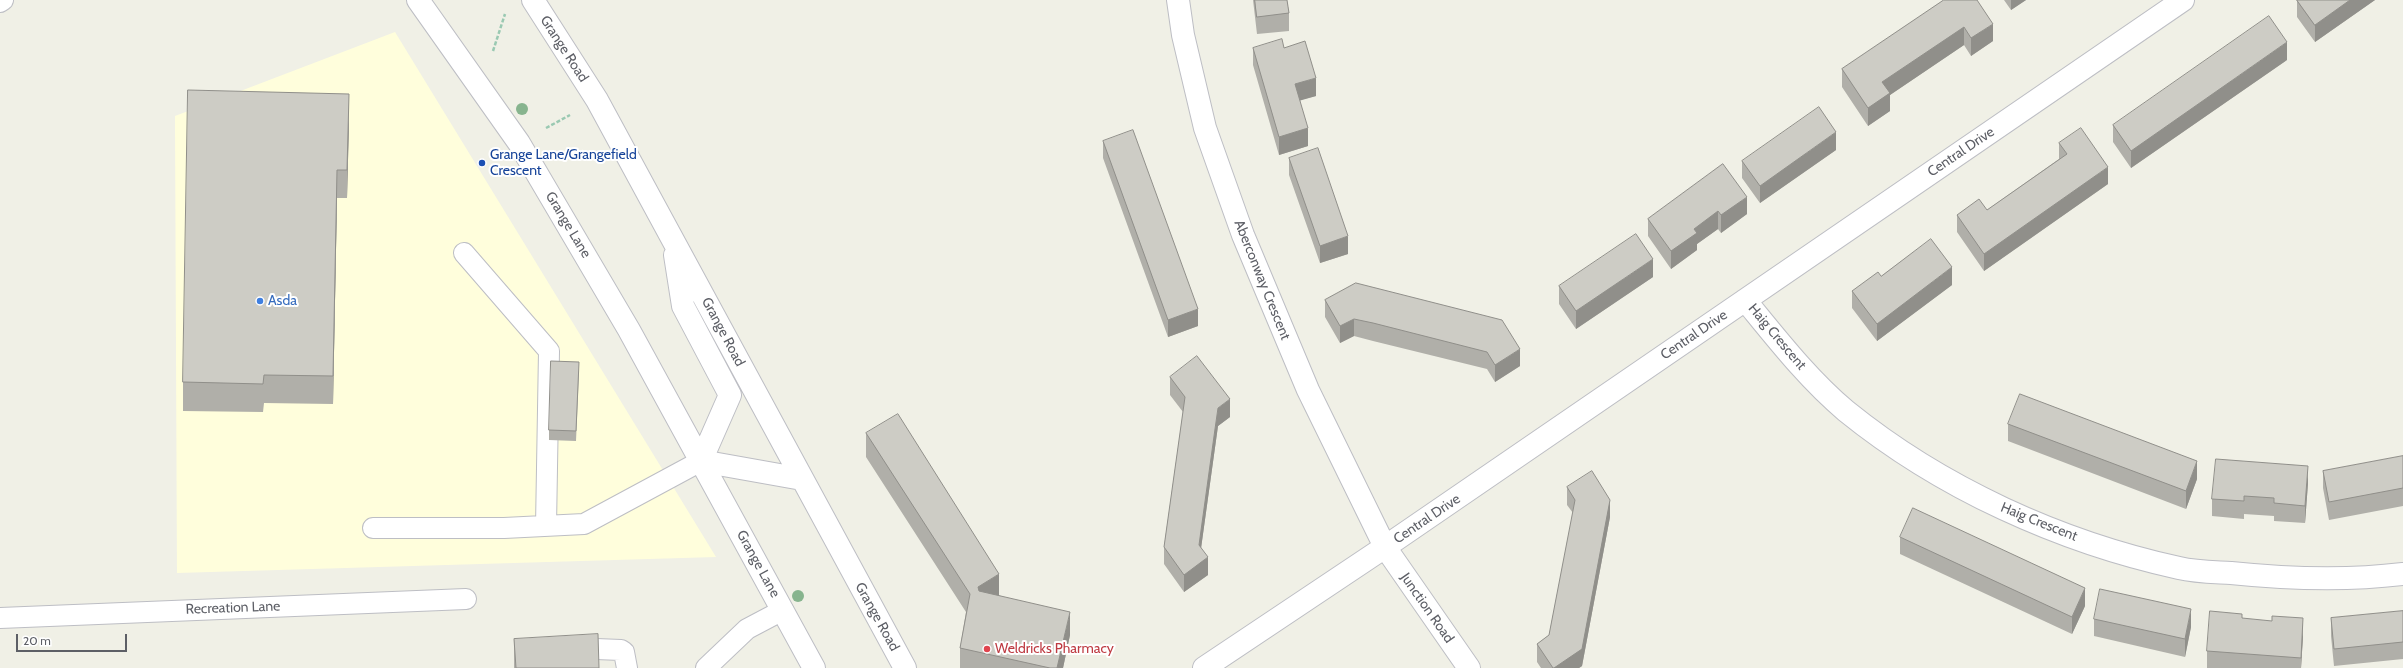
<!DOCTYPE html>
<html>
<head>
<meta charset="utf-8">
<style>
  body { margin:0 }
  #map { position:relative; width:2403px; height:668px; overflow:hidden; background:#f0f0e6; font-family:Cabin,sans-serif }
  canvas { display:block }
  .scale { position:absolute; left:16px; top:634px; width:111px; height:18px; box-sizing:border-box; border:2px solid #5d5f66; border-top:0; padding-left:5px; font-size:12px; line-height:14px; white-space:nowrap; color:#5d5f66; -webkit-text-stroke:3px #fff; paint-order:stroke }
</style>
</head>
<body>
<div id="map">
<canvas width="2403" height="668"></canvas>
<div class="scale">20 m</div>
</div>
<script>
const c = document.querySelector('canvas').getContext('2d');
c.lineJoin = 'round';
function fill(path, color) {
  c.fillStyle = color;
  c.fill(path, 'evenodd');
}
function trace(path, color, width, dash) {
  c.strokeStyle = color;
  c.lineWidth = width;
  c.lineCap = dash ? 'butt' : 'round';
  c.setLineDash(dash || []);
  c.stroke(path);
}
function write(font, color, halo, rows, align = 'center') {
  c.font = font + ' Cabin,sans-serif';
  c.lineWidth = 4;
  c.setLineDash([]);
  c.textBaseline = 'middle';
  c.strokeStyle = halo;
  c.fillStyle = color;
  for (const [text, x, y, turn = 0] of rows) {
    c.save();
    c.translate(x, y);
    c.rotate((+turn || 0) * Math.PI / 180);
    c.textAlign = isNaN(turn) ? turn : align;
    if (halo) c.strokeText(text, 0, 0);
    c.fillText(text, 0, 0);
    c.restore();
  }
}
fill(new Path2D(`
  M395 32 716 557 177 573 175 116Z`), '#fffedc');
const lane = new Path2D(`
  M0 2 3 0
  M464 253 549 351 546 526
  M373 528H504L584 524 701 461
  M0 618 466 599
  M571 648 621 650 624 652 627 668
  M706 668 747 629 783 610`);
const street = new Path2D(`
  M418 0 519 143 629 330 814 668
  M533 0 597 100 905 668
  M1178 0 1183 35 1205 128 1243 235 1308 390 1385 547 1469 668
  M675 255 683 306 730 395 701 461 802 479
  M1745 300C1777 339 1808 379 1846 411 1941 488 2060 542 2179 568 2196 572 2214 572 2231 573 2289 579 2345 581 2403 574
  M1204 668 1385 547 2183 0`);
trace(lane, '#bdbec4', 22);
trace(street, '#bdbec4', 24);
trace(new Path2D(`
  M493 51 505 14
  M546 128 570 115`), '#9ac9b2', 2.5, [4, 2]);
trace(lane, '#fff', 20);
trace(street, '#fff', 22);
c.fillStyle = '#87b48e';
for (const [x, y] of [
  [522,109],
  [798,596]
]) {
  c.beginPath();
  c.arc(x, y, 6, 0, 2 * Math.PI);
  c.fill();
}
fill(new Path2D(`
  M1253 0H1287L1289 13V31L1257 34Z
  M1944 0 1993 41 1971 56 1964 45 1890 95V111L1868 126 1842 87V69Z
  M2004 0H2026L2011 10Z
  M2297 0H2375L2315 42 2297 17Z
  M1253 48H1284L1316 96 1300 100 1308 146 1279 155 1253 65Z
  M2287 60 2131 168 2113 142V125Z
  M349 122 347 198H337L333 404 264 403 263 412 183 411V382Z
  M1103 141 1198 326 1168 337 1103 158Z
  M2059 143 2108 184 1984 271 1957 232V215L1987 210 2059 159Z
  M1836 150 1760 203 1742 178V161Z
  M1289 158 1348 254 1320 263 1289 175Z
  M1723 164 1747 214 1721 233 1718 229 1697 244V250L1671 269 1648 236V219Z
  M1881 276 1952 285 1877 341 1852 308V291Z
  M1653 277 1576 329 1559 304V286Z
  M1356 283 1520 366 1495 382 1487 369 1373 341 1354 336 1340 343 1325 317V300Z
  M579 371 576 441 549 440V430Z
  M1170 377 1230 417 1218 426 1201 548 1208 575 1184 592 1164 564V547L1183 412 1170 395Z
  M2008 424 2197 479 2186 509 2008 441Z
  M866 433 999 595 1070 635 1063 668H960V648L966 612 866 457Z
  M2403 456V506L2329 520 2323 488V471Z
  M2308 483 2305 523 2274 521V516L2244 514V519L2212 516V499Z
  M1567 487 1610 517 1582 666 1579 668H1541L1537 662V644L1549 635 1573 513 1567 505Z
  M1900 537 2085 606 2072 634 1900 554Z
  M2403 611V659L2334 666 2331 636V618Z
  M2094 619 2191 627 2185 657 2094 636Z
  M2242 619 2303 636 2301 668H2207V651Z
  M514 639 599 668H514Z`), '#b0afa9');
fill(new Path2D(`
  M2011 0H2026L2011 10Z
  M2350 0H2375L2315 42V25Z
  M1993 24V41L1971 56V38Z
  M1964 27V45L1890 95V111L1868 126V108L1882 82Z
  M2287 42V60L2131 168V151Z
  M1316 78V96L1295 102V84Z
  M349 94V122L347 198V170Z
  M1308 128V146L1279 155V137Z
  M1836 132V150L1760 203V186Z
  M2108 167V184L1984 271V254Z
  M337 170V198L333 404V376Z
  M1747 197V214L1721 233V215Z
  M1718 211V229L1697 244V250L1671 269V251L1694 229Z
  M1348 236V254L1320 263V246Z
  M1653 259V277L1576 329V311Z
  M1952 267V285L1877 341V324Z
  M1198 309V326L1168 337V320Z
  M1354 319V336L1340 343V326Z
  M1520 349V366L1495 382V365Z
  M1230 399V417L1218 426 1199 563V545L1218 408Z
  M2197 461V479L2186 509V491Z
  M2308 466V483L2305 523V506Z
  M1610 500V517L1582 666 1579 668H1554Z
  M1208 557V575L1184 592V575Z
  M999 574V598L978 611V587Z
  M2085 588V606L2072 634V617Z
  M2191 609V627L2185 657V639Z
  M1070 612V635L1063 668H1057Z
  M2303 618V636L2301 668V658Z`), '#908f8a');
const building = new Path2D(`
  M1255 0H1287L1289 13 1257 17Z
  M1944 0H1977L1993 24 1971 38 1964 27 1882 82 1890 93 1868 108 1842 69Z
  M2297 0H2350L2315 25Z
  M2269 16 2287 42 2131 151 2113 125Z
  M1282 39 1284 48 1305 41 1316 78 1295 84 1308 128 1279 137 1253 48Z
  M188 90 349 94 347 170H337L333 376 264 375 263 384 183 382Z
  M1819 107 1836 132 1760 186 1742 161Z
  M2081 128 2108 167 1984 254 1957 215 1979 199 1987 210 2067 154 2059 143Z
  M1133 130 1198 309 1168 320 1103 141Z
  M1318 148 1348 236 1320 246 1289 158Z
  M1723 164 1747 197 1721 215 1718 211 1694 229 1697 233 1671 251 1648 219Z
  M1636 234 1653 259 1576 311 1559 286Z
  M1931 239 1952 267 1877 324 1852 291 1878 272 1881 276Z
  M1356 283 1502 320 1520 349 1495 365 1487 352 1373 323 1354 319 1340 326 1325 300Z
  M1197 356 1230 399 1218 408 1215 429 1199 545 1208 557 1184 575 1164 547 1185 397 1170 377Z
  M551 361 579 362 576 431 549 430Z
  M2020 394 2197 461 2186 491 2008 424Z
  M898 414 999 574 978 587 979 591 1070 612 1057 668H1050L960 648 970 594 866 433Z
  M2403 456V488L2329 502 2323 471Z
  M2216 459 2308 466 2305 506 2274 503V498L2244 496V501L2212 499Z
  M1592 471 1610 500 1582 649 1554 668H1553L1537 644 1549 635 1575 500 1567 487Z
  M1913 508 2085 588 2072 617 1900 537Z
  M2100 589 2191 609 2185 639 2094 619Z
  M2210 611 2242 614V618L2272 621V616L2303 618 2301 658 2207 651Z
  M2403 611V642L2334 649 2331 618Z
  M598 634 599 668H516L514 639Z`);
fill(building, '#cdccc5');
trace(building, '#908f8a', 1);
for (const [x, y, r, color] of [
  [482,163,4,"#1a4fb4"],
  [260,301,4,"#3f7fe0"],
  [987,649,4,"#e0444e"]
]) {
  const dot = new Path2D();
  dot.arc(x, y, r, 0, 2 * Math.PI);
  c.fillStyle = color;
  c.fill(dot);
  trace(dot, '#fff', 1.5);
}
write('14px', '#5d5f66', '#fff', [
  ["Grange Road",564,49,57],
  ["Central Drive",1961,152,-34],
  ["Grange Lane",568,225,59],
  ["Aberconway Crescent",1262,280,68],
  ["Grange Road",723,332,62],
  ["Central Drive",1694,335,-34],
  ["Haig Crescent",1777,337,50],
  ["Central Drive",1427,519,-34],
  ["Haig Crescent",2039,522,22],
  ["Grange Lane",758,564,61],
  ["Recreation Lane",233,608,-2],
  ["Junction Road",1427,608,55],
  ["Grange Road",877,617,61]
]);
write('14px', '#164399', '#fff', [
  ["Grange Lane/Grangefield",490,155],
  ["Crescent",490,171]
], 'left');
write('14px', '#366cbe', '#fff', [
  ["Asda",268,301]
], 'left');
write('14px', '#be3a42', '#fff', [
  ["Weldricks Pharmacy",995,649]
], 'left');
</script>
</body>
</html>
